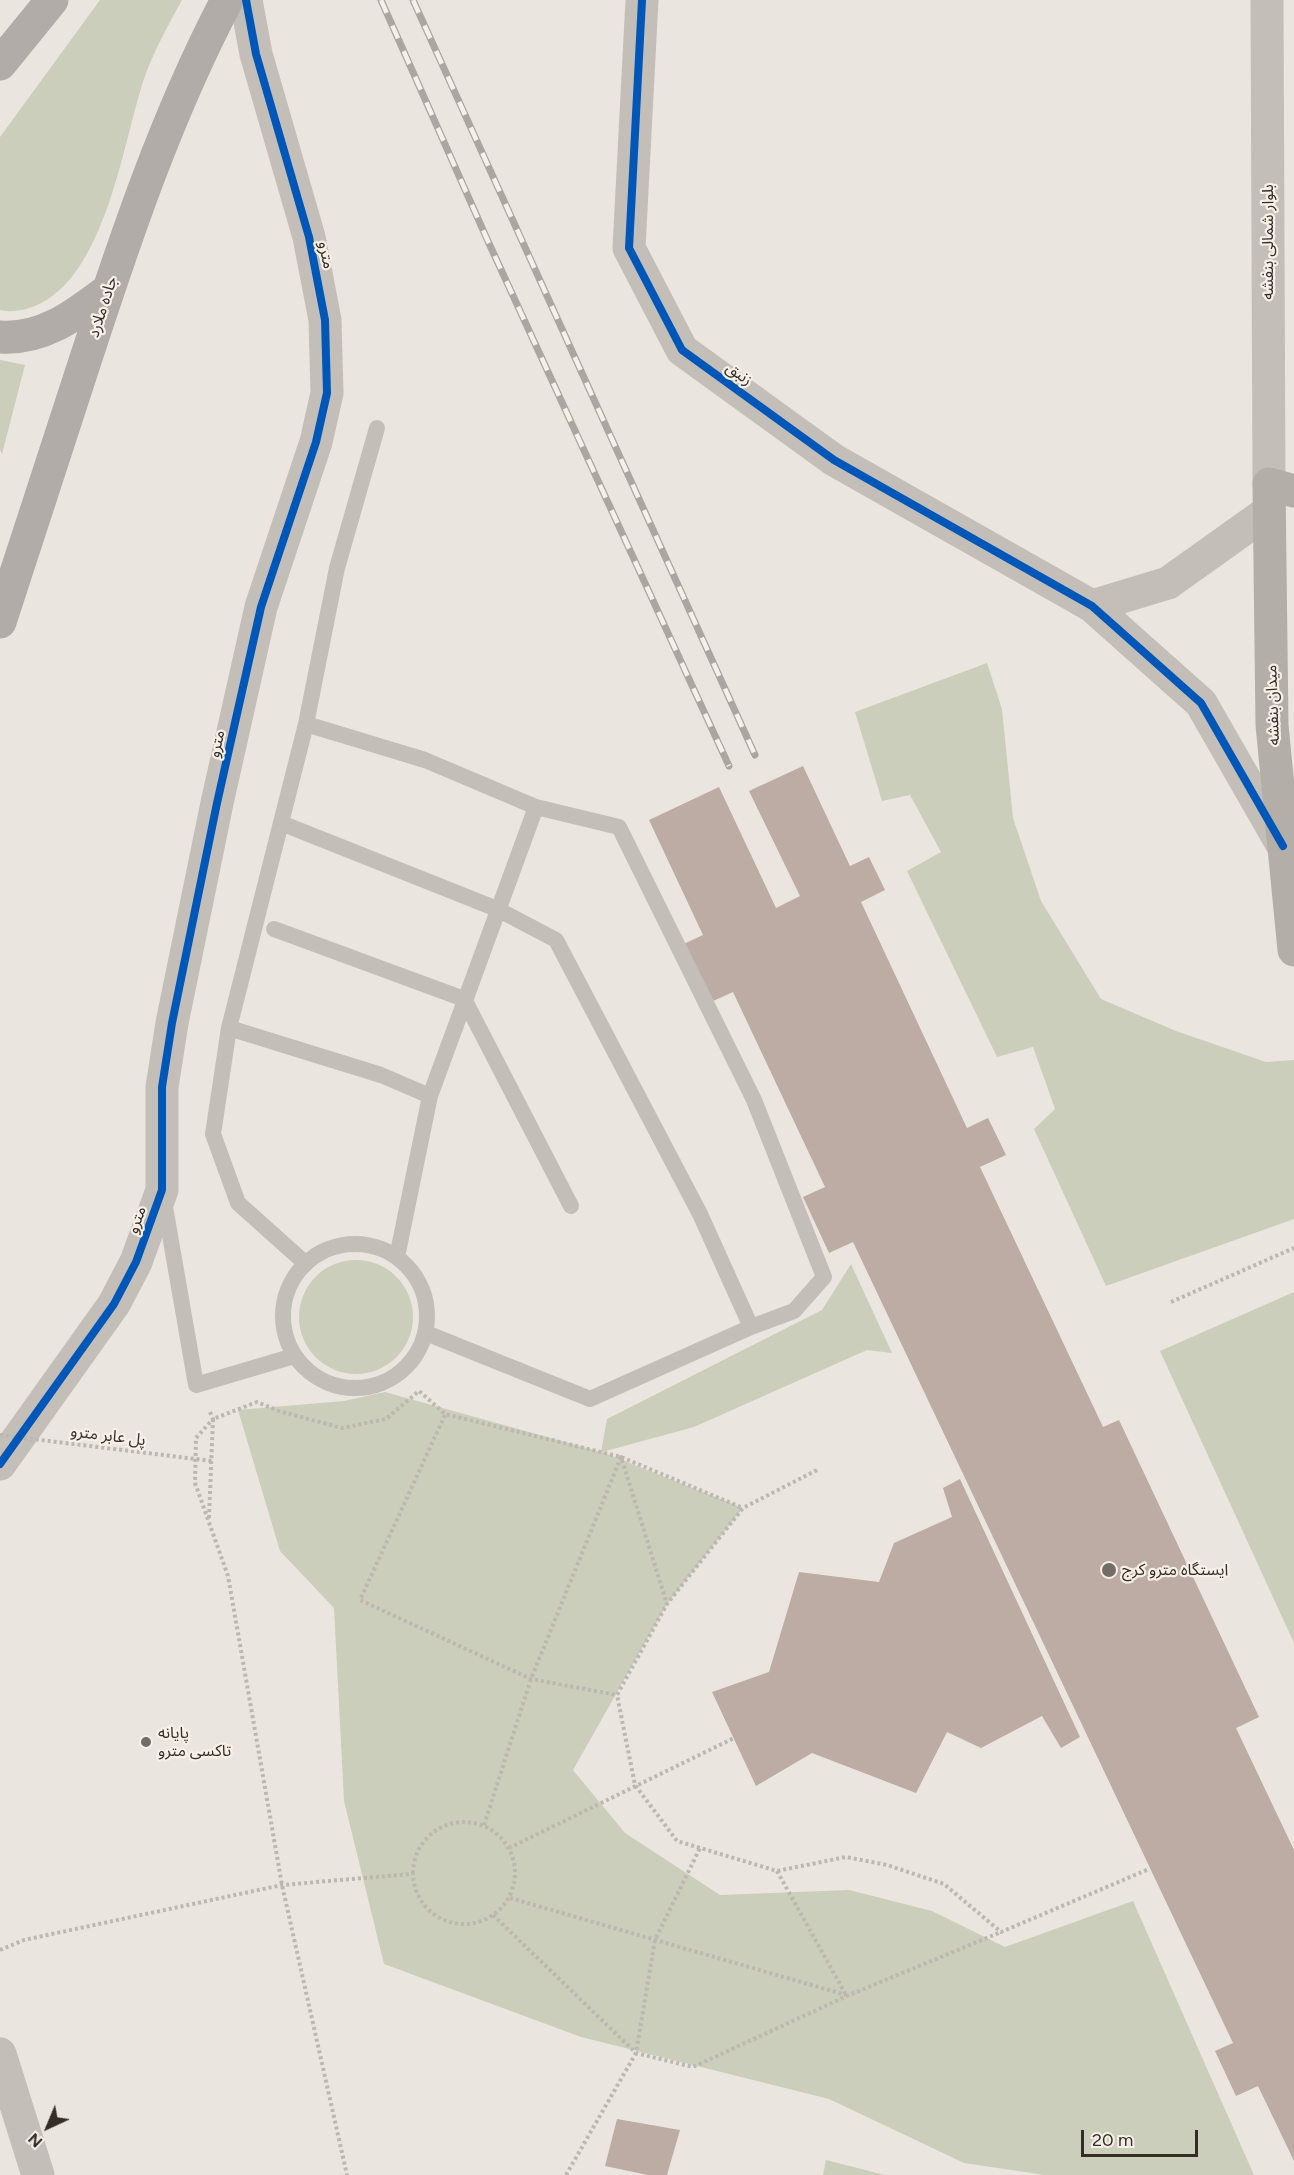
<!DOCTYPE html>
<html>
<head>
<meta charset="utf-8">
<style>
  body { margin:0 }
  #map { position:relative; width:1294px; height:2175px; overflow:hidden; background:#eae6df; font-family:Figtree,sans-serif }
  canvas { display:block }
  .north { position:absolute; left:18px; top:2097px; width:60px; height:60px; -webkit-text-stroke:4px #f7f0e6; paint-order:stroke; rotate:224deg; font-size:16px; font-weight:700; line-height:24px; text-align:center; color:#332c27 }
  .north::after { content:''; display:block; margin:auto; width:21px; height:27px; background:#332c27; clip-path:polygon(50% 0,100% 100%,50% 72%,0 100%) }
  .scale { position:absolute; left:1081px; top:2130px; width:117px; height:27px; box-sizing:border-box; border:3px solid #332c27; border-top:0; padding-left:8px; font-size:18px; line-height:21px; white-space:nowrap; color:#332c27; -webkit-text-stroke:4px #f7f0e6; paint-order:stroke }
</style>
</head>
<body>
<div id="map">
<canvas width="1294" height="2175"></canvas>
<div class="north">N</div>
<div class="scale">20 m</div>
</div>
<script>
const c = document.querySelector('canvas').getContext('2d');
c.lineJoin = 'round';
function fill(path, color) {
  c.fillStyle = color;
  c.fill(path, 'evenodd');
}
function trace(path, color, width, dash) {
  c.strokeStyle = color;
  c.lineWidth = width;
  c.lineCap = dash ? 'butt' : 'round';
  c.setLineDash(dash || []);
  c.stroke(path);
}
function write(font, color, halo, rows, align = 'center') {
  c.font = font + ' Figtree,"Noto Sans Arabic",sans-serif';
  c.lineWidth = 4.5;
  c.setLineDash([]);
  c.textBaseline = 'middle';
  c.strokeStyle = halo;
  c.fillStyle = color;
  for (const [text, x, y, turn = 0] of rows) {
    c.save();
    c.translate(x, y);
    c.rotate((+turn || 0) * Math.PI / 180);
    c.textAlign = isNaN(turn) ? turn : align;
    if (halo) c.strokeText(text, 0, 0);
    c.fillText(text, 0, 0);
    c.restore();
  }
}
fill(new Path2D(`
  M100 0H182C168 26 152 54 143 82 122 147 105 277 35 306 24 310 12 313 0 310V137Z
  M0 360 25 365 2 454 0 450Z
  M987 663 1002 709 1013 818 1041 901 1101 999 1176 1031 1266 1062 1294 1060V1219L1106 1286 1034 1129 1055 1109 1033 1047 997 1057 907 871 941 852 910 795 882 801 855 712Z
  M299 1317a57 57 0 1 1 114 0a57 57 0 1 1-114 0Z
  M851 1264 892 1353 867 1350 694 1427 602 1452 743 1508 667 1604 573 1770 625 1833 720 1895 849 1890 932 1911 1005 1947 1133 1901 1254 2175H1045L964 2163 829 2099 581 2037 384 1964 344 1801 334 1608 280 1551 238 1410 344 1401 385 1392 601 1452 607 1419 822 1310Z
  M1294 1292V1643L1160 1351Z
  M826 2160 885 2175H823Z`), '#cacebb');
fill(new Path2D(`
  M803 766 850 866 869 857 885 890 861 902 967 1128 988 1118 1006 1155 980 1167 1103 1427 1119 1420 1259 1717 1236 1728 1294 1850V2161L1258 2086 1236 2096 1215 2051 1233 2043 853 1242 829 1253 803 1197 825 1187 733 992 702 1006 675 948 703 935 649 820 719 787 776 908 800 896 749 791Z
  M960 1479 1080 1737 1061 1748 1042 1716 981 1748 947 1732 916 1793 812 1753 756 1786 712 1692 769 1672 799 1572 879 1582 894 1543 952 1517 943 1488Z
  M617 2119 680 2130 667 2175H648L605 2166Z`), '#bcaca3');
trace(new Path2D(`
  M1171 1302 1294 1248
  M210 1412 213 1419 196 1438 195 1483 228 1576 282 1885 347 2175
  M445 1415 360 1600 531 1679 617 1695
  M817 1470 743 1508 667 1604 617 1695 635 1785 677 1841 777 1871 846 1857 887 1865 944 1884 1001 1932 1149 1869
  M209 1518 213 1419 257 1402 279 1411 342 1428 386 1419 419 1391 445 1414 621 1457 743 1508
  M413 1873a51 51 0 1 1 102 0a51 51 0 1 1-102 0Z
  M484 1825 531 1679 621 1457 667 1604
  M509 1848 734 1738
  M777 1871 846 1995
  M510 1898 846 1995
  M493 1915 636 2053 693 2067 847 1996 1001 1932
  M0 1950 24 1940 282 1885 412 1874
  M566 2175 636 2053 655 1940 700 1848`), '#bcb7b1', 4, [3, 3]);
trace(new Path2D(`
  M306 724 425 760 536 807 619 827 754 1100 824 1277 794 1311 751 1327
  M281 823 497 909 556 940 700 1214 751 1327 590 1399 426 1333
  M274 929 464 999 571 1206
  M229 1028 381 1075 430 1096
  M164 1201 196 1385 294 1356
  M283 1316a72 72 0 1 1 144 0a72 72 0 1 1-144 0Z
  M397 1257 430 1096 536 807
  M305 1263 238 1203 213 1134 229 1028 306 724 337 568 377 428`), '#c3beb8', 16);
trace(new Path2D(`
  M642 0 629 248 682 350 834 460 1092 606 1201 703 1283 846
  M1092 606 1168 583 1269 511`), '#c3beb8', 33);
trace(new Path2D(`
  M1267 0 1269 484
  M0 1464 114 1304 136 1262 162 1190V1087L172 1023 217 803 261 607 316 442 327 393 325 320 309 237 256 54 246 0
  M0 2054 38 2175`), '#c3beb8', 33);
trace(new Path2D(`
  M1294 491 1269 484 1272 725 1294 950`), '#b4aea9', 33);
trace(new Path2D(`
  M0 64 52 0
  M0 337C43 340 75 315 108 290
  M0 622C29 534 57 446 86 358 126 236 167 114 227 0`), '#b1aca8', 33);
const rail = new Path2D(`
  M381 0 487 239 729 766
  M413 0 755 755`);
trace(rail, '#aba6a2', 7);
trace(rail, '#f7f0e6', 4.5, [14]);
trace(new Path2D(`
  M0 1435 212 1461`), '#bcb7b1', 4, [3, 3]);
trace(new Path2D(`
  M642 0 629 248 682 350 834 460 1092 606 1201 703 1283 846
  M0 1464 114 1304 136 1262 162 1190V1087L172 1023 217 803 261 607 316 442 327 393 325 320 309 237 256 54 246 0`), '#0057b8', 8);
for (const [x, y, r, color] of [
  [1109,1570,8,"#736d67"],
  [146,1742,6,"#736d67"]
]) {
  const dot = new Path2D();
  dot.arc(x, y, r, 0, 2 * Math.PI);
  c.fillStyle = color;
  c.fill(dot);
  trace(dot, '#f7f0e6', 2);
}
write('16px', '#332c27', '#f7f0e6', [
  ["بلوار شمالی بنفشه",1268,242,-90],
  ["مترو",326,255,79],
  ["جاده ملارد",103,307,-72],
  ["زنبق",739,374,36],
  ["میدان بنفشه",1273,705,-92],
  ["مترو",217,744,-77],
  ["مترو",137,1220,-70],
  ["پل عابر مترو",108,1436,7]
]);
write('16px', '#332c27', '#f7f0e6', [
  ["ایستگاه مترو کرج",1122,1570],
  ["پایانه",158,1733],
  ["تاکسی مترو",158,1751]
], 'left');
</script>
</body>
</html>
